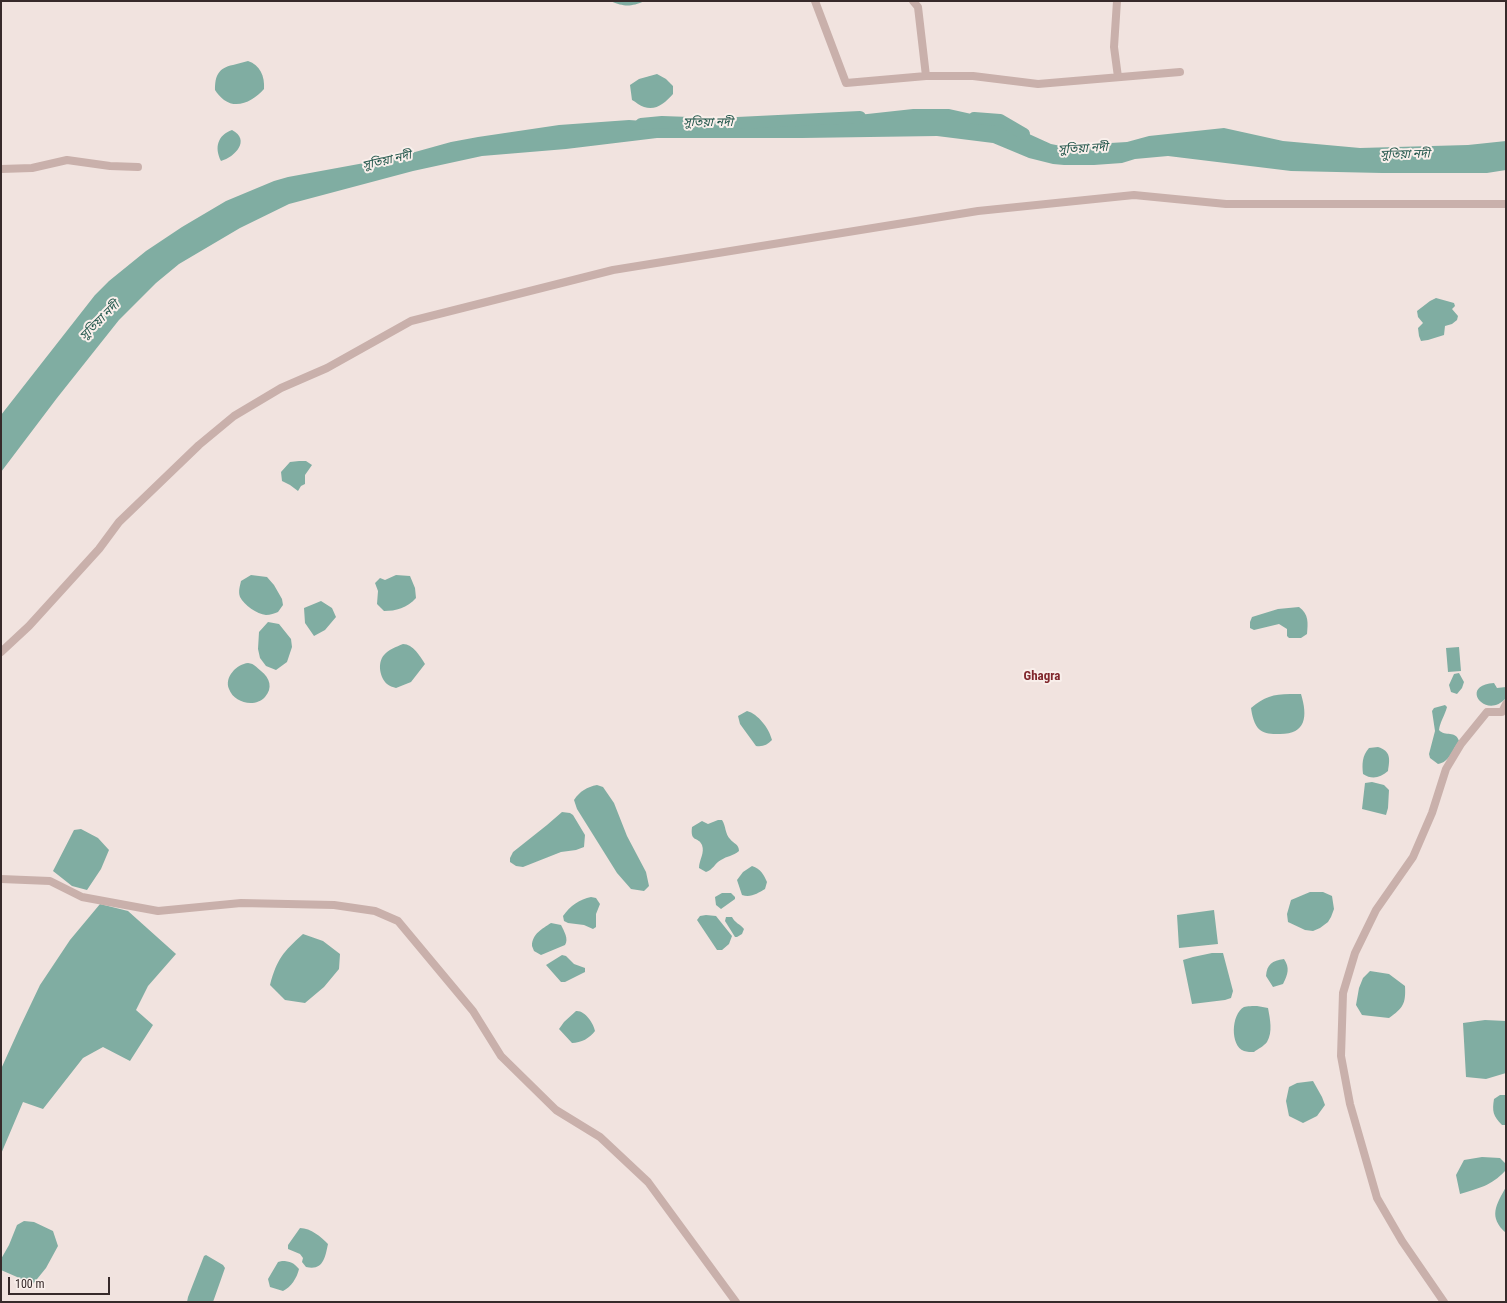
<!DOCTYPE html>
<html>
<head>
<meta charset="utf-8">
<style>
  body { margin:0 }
  #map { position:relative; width:1507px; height:1303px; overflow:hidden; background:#f1e3df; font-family:"Roboto Condensed",sans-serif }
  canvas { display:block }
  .frame { position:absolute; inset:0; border:2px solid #372a2a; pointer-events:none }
  .scale { position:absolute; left:8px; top:1277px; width:102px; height:18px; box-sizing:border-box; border:2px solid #372a2a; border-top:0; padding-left:5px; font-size:12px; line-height:14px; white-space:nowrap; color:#372a2a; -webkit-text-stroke:3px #f9efeb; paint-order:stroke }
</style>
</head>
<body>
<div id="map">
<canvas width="1507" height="1303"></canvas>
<div class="frame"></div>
<div class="scale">100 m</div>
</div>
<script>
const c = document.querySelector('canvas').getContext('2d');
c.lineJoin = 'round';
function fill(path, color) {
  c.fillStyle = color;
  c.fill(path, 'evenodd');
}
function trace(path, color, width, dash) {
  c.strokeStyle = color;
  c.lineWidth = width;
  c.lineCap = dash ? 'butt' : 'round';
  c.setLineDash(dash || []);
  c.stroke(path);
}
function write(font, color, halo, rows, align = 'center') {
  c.font = font + ' "Roboto Condensed","Noto Sans Bengali",sans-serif';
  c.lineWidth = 4;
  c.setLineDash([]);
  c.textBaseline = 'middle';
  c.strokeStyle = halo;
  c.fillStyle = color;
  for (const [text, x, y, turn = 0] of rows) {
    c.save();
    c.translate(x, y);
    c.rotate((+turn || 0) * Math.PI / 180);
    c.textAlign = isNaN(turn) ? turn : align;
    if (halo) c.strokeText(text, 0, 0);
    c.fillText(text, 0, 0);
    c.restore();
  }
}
fill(new Path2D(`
  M610 1H645C630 7 625 7 610 1Z
  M248 61C260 65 265 76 264 89 254 100 238 110 224 100 220 97 217 93 215 90 215 76 218 68 233 65 238 64 243 62 248 61Z
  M657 74 666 79 673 86V94C665 103 656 111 644 107 640 106 636 102 632 100L630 85 639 79Z
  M913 109H949L985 117 1018 129 1051 144 1061 146 1127 142 1149 136 1224 128 1283 141 1360 148 1468 145 1506 141V170L1487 173H1382L1291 171 1168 156 1135 159 1122 163 1094 165H1064L1053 164 1029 158 993 143 937 136 802 138H657L566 149 482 156 413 171 289 204 240 228 179 264 156 283 119 320 57 398 1 472V415L95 295 109 281 146 251 182 227 226 201 274 181 288 177 397 157 451 142 478 137 559 125 629 120 686 124 775 123 837 119 849 116Z
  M232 130C251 140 235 157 221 161 214 147 218 135 232 130Z
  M1436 298 1454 303 1455 306 1452 309 1458 316 1457 320 1452 324 1445 326 1444 335 1428 340 1421 341 1419 336 1418 328 1423 323 1418 317 1417 311 1430 301Z
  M299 461H306L312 465 305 475V484L301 486 298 491 290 485 282 481 281 472 290 462Z
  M251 575 267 577 274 585 282 599 283 605 278 612C275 613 270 615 266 615 257 614 244 605 240 597 238 591 240 586 241 581Z
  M396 575 410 576 415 588 416 598C407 608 396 611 384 611L377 604 378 591 375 583 380 578 385 580Z
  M321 601 332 608 336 617 325 630 314 636 305 623 304 608Z
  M1299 607C1309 614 1308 623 1307 634L1301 638H1289L1287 636V629L1279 624 1254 630 1250 628V622L1252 617 1278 609Z
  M268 622 279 624 291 639 292 647 287 662 276 670 266 666 260 658 258 649 259 632Z
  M403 644C413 644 420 656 425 664L411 682 396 688C393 687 389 686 387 684 380 678 377 663 384 655 389 649 396 647 403 644Z
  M1459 647 1461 671 1448 672 1446 648Z
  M248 663C255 664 256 667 261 671 270 678 273 688 265 697 255 708 234 703 229 689 224 677 237 664 248 663Z
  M1459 673 1464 682 1462 688 1457 694 1451 692 1449 685 1454 674Z
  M1494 683 1497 688 1506 687V698C1486 721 1458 685 1494 683Z
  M1290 694H1301C1308 717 1306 735 1278 734 1272 734 1265 734 1260 730 1254 725 1252 715 1251 708 1264 697 1273 694 1290 694Z
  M1445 705 1447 707C1445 715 1440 722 1439 730 1445 737 1456 730 1459 741 1452 750 1450 762 1438 764L1430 758 1429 754 1435 731 1432 711 1434 708Z
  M747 711C758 714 769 728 772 740 767 745 763 747 756 746L740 724 738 716Z
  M1378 747C1391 751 1390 759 1388 771 1380 778 1372 780 1363 774 1362 764 1362 756 1369 748Z
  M1372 782 1384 785 1389 790 1388 808 1386 815 1362 809 1365 783Z
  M597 785 603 787 614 803 627 836 646 872 649 886 644 891 631 889 617 873 577 809 574 800C580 791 587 787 597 785Z
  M562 812 570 813 573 815 585 835 584 847 576 850 561 852 523 867 516 866 510 862V858L513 852 547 825Z
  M718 820H722C726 826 725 834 730 839 734 844 739 844 739 851 733 856 727 856 721 860 715 863 713 870 706 872L699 868C699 860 705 853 702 845 698 836 690 843 692 827L702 821 708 824Z
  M81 829 98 838 109 850 101 869 87 890 72 886 53 871 74 830Z
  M752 866C761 869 764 875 767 882L765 889C758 893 751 898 742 895L737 880 743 872Z
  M1310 892H1323L1332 896 1334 909 1331 917 1328 922 1320 928 1313 931 1305 930 1288 922 1287 914 1291 900Z
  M722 893H731L735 897V899L721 909 716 905 715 897Z
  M591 897 596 898 600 904 596 914V927L593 929 584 925 568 923 564 921 563 916C570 906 580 899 591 897Z
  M100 904 128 911 176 954 148 986 136 1010 153 1025 130 1061 103 1047 83 1058 43 1109 23 1102 1 1154V1069L20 1027 40 985 70 940Z
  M1214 910 1218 944 1179 948 1177 915Z
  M706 915 716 916 732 936 729 944 722 950H717L697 920 700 916Z
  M726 917H732C735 923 740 924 744 929L742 934 737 937H735L725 921Z
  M551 923 561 925C564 931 569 939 565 945L541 955 534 951 532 946C532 934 542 929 551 923Z
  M303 934 323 941 340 954 339 969 324 987 305 1003 285 1000 270 985C277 959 283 952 303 934Z
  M1212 953H1223L1233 991 1231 998 1225 1000 1192 1004 1183 960 1193 957Z
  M562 955 566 956 574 964 585 968V972L565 982H561L546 965Z
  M1284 959C1290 968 1288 974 1283 984L1273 987 1266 976C1267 964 1272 961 1284 959Z
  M1370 971 1389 974 1405 986C1406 1004 1403 1008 1389 1018L1362 1015 1356 1005 1359 988 1363 978Z
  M1257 1006 1268 1008C1270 1019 1273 1032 1267 1042 1264 1046 1258 1049 1254 1052 1251 1052 1247 1052 1244 1051 1230 1046 1231 1014 1244 1007 1247 1006 1253 1006 1257 1006Z
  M576 1011C585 1010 594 1024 595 1031 590 1038 581 1043 572 1043L559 1029 564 1022Z
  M1485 1020 1506 1021V1073L1486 1079 1466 1077 1463 1023Z
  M1313 1081 1322 1097 1325 1105 1317 1116 1303 1123 1289 1116 1286 1101 1289 1087 1297 1083Z
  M1500 1095H1506V1125H1502C1493 1116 1492 1111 1494 1099Z
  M1482 1157 1500 1158 1505 1163V1171C1491 1186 1479 1188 1460 1194L1456 1175 1464 1160Z
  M1506 1187V1233C1488 1217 1496 1205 1506 1187Z
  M24 1221 34 1222 53 1231 58 1246 46 1268 33 1284 1 1270V1259L9 1245 17 1225Z
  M300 1228C311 1228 321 1237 328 1244 325 1258 323 1271 306 1267L302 1262 303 1258 300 1254 288 1249V1245Z
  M206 1255 223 1265 225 1268 213 1302H187L188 1297 204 1256Z
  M282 1261C290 1261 294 1263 299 1269 297 1278 291 1287 283 1291L270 1287 268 1279 278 1262Z`), '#80ada2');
trace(new Path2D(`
  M974 118 1000 120 1024 134
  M641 124 662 122 717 124 860 117`), '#80ada2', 12);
trace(new Path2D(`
  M815 1 846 83 926 76
  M913 1 918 7 926 76H973L1038 84 1180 72
  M1117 1 1114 47 1118 77
  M1 169 32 168 67 160 110 166 138 167
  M1 652 29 626 99 549 119 522 199 445 234 416 281 388 327 368 411 321 613 270 978 211 1134 195 1226 204H1506
  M1 879 50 881 82 897 158 911 241 903 334 905 375 911 398 921 473 1011 501 1056 556 1110 600 1137 648 1182 736 1302
  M1444 1302 1402 1241 1377 1198 1350 1104 1341 1056 1343 993 1355 953 1376 910 1413 857 1432 813 1446 769 1461 744 1487 712H1502L1506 704`), '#c9b0ab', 8);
write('italic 12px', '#22564b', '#f9efeb', [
  ["সুতিয়া নদী",708,123],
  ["সুতিয়া নদী",1083,149,-3],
  ["সুতিয়া নদী",1405,155,-1],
  ["সুতিয়া নদী",387,161,-13],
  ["সুতিয়া নদী",100,321,-45]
]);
write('bold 13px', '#81282d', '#f9efeb', [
  ["Ghagra",1042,677]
]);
</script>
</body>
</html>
